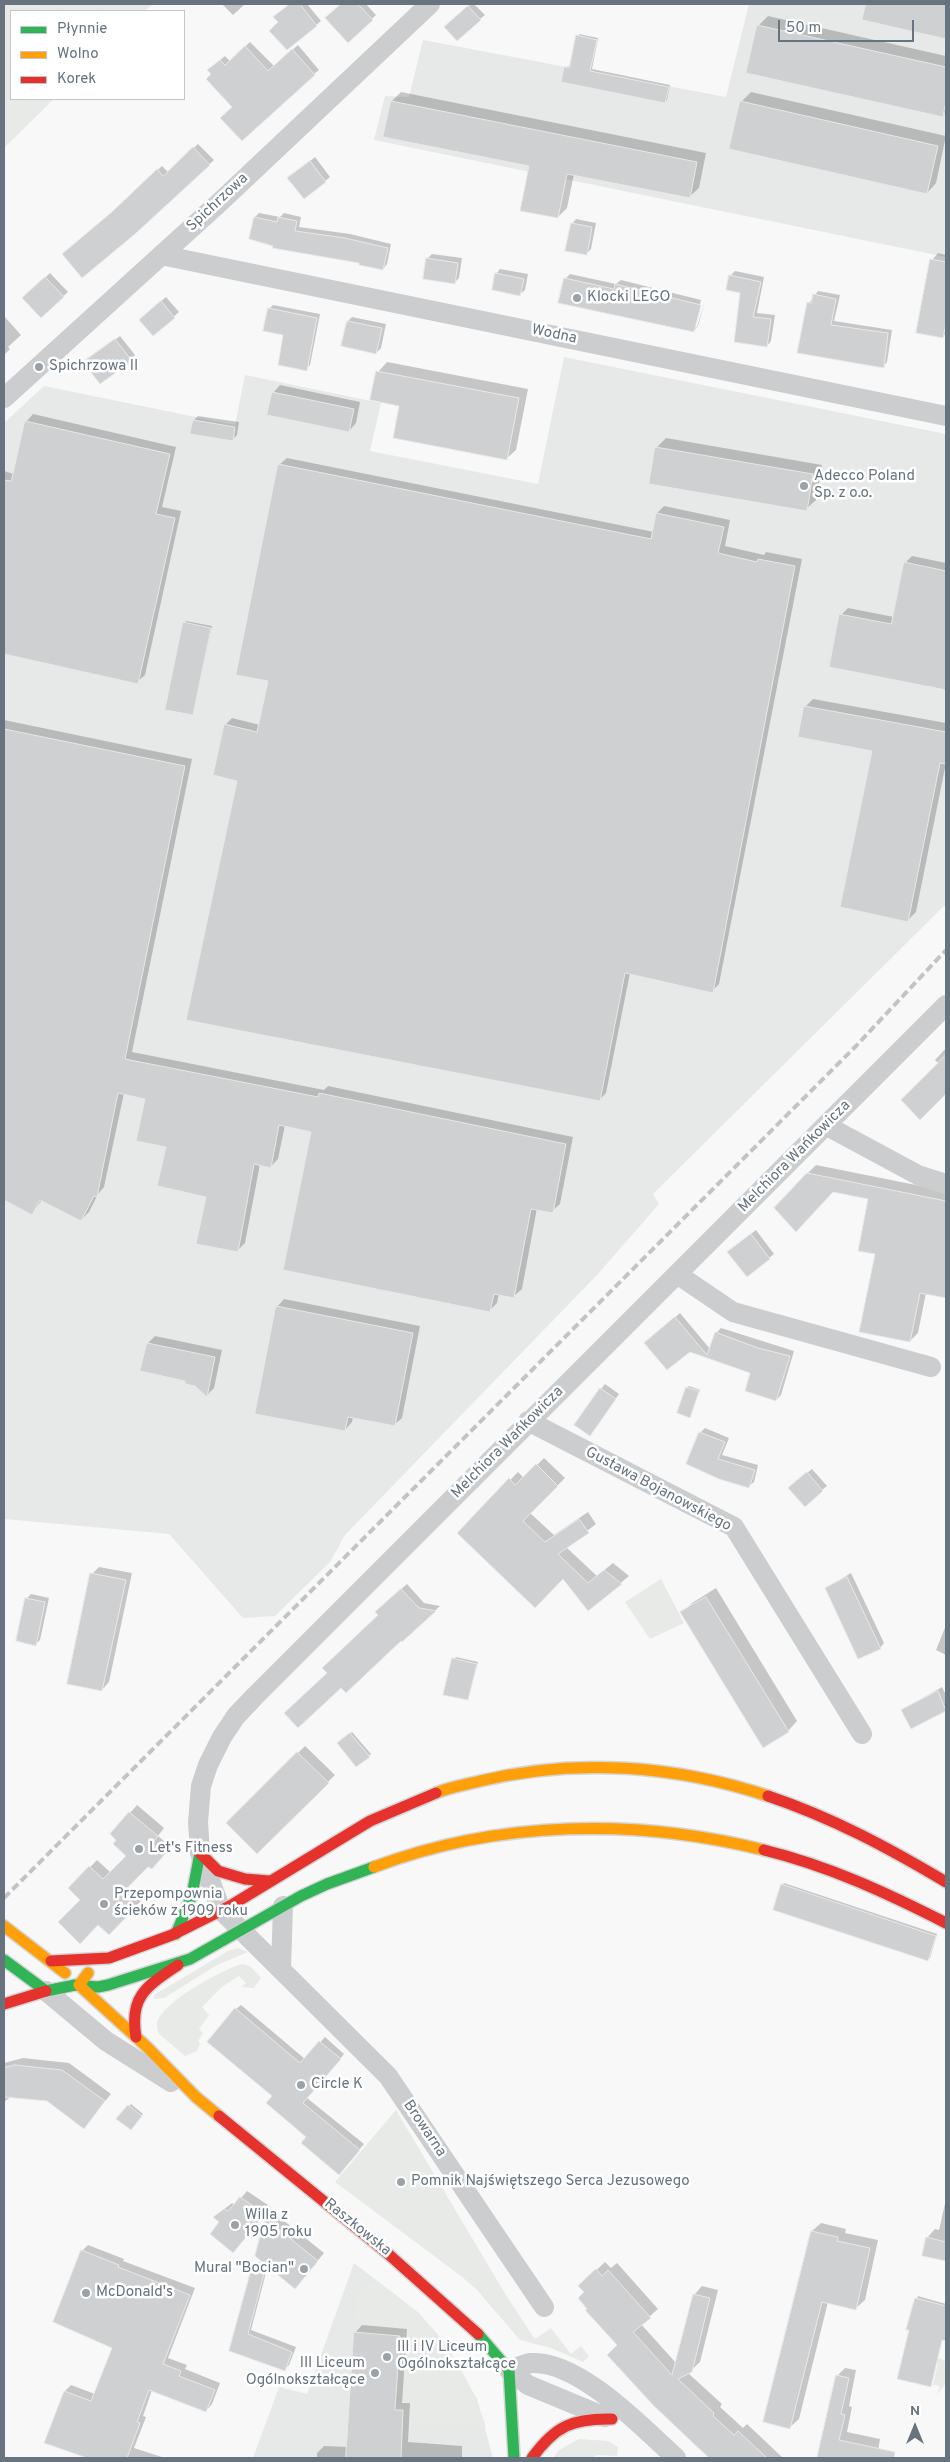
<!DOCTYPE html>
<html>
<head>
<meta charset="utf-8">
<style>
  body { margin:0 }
  #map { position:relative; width:950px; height:2462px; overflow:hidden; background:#f8f8f8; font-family:Overpass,sans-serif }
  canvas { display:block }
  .frame { position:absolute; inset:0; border:5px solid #67747f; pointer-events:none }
  .legend { position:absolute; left:10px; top:10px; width:175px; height:90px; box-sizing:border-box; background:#fff; border:1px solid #c2c7cc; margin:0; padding:6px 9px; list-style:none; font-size:15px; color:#67747f }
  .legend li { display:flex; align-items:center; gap:10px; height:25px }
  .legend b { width:25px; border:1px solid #c2c7cc }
  .north { position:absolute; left:890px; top:2402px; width:50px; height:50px; -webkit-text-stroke:4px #fff; paint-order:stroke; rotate:0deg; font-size:14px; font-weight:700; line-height:20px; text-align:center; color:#67747f }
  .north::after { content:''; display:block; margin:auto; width:18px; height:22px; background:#67747f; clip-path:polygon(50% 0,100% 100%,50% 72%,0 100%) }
  .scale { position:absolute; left:778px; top:20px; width:136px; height:22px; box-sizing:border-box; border:2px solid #67747f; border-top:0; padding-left:6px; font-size:15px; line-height:18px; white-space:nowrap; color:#67747f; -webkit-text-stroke:4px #fff; paint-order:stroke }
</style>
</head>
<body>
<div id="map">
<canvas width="950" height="2462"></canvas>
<div class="frame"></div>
<ul class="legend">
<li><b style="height:6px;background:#30b455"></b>Płynnie</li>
<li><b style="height:6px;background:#ff9f0a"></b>Wolno</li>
<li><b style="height:6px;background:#e5322d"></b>Korek</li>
</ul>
<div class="north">N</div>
<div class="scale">50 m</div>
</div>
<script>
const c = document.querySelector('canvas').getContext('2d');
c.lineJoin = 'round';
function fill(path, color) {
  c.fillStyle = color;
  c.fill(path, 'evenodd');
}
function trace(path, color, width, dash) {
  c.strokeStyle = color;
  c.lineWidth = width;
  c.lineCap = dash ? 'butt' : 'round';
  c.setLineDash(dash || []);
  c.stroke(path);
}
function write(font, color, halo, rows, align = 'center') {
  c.font = font + ' Overpass,sans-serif';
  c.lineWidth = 5;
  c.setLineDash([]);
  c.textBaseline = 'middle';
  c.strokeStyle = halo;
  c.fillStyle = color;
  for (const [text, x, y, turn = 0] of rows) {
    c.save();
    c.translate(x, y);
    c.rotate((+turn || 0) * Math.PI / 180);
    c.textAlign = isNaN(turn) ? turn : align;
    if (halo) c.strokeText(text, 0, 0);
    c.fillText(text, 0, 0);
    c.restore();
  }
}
fill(new Path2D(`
  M749 4H946V257L374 140 385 96 409 97 423 40 726 97Z
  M564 357 946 434V904L653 1194 659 1204 597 1275 345 1535 330 1562 275 1616 243 1618 169 1534 4 1519V423L44 386 235 425 245 375 381 403 370 451 538 484Z
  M354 2263 419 2313 444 2342 477 2399 493 2458H253L279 2387 307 2394Z`), '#e7e8e8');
fill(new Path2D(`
  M4 4H153L145 11H11V99H54L4 148Z
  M661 1579 684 1623 650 1639 625 1602Z
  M238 1948 248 1952 217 1965 164 1998 154 1999V1995L228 1951Z
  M242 1964 250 1966 261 1978 254 1988 242 1987 246 1983 239 1976 223 1986 202 2007 209 2015 199 2029 203 2033 198 2041 200 2043 197 2051 185 2056 158 2033 157 2022C165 2000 220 1971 242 1964Z
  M396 2110 504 2292 534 2338 535 2339 551 2328 571 2354 581 2346 589 2356 583 2362 551 2348 520 2340 477 2290 461 2276 335 2182Z
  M373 2282C385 2285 393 2293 402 2300 444 2333 470 2377 486 2427L403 2424V2410H395L400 2336 356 2332C357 2314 351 2288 373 2282Z
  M933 2356 946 2361V2383L937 2395 940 2386 933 2385 938 2363 931 2361Z
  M579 2439 608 2441 618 2447 617 2456 597 2455 592 2458H553L559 2450Z`), '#e7eae6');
fill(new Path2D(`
  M222 4H245L233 15Z
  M290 4H307L321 21 287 49 279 13Z
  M342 4H366L376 15 348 41 327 18Z
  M471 4H474L485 15 480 19 450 22Z
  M867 4H946V38L864 19Z
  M768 16 946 56V111L942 115 758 26Z
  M579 34 598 38 592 69 670 85 667 100 665 102 562 81 565 67 570 66Z
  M250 42 274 66 298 45 319 70 314 74 233 107 212 74 214 65 225 56 230 61Z
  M401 92 706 153 699 188 689 197 574 174 567 208 558 217 530 165 392 101Z
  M751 92 946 136 936 183 927 193 741 102Z
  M198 144 214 160 134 233 119 206 162 166 168 172Z
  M315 157 330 177 304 198 289 178Z
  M259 213 280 217 284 213 301 217 299 227 350 234 391 244 387 264 383 269 361 262 255 217Z
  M576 219 596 223 591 249 586 254 572 224Z
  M938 253 946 255V333L943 337 932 260Z
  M432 254 462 258 459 278 454 283 424 278 428 258Z
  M500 269 528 274 525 290 520 294 496 274Z
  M735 271 764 277 757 313 775 315 771 341 767 346 735 341 742 292 730 276Z
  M50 273 68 292 41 316 24 298Z
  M570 274 616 284 621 280 701 300 694 327H697L705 301 698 326 694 331 565 279Z
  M818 291 840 295 834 321 892 330 887 362 883 367 799 352 809 303Z
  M166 297 179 312 153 335 145 315Z
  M273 305 320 314 310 365 306 369 269 309Z
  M4 316 21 335 8 347 10 349 4 355Z
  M352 317 386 324 381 348 376 353 348 321Z
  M120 336 135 355 131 360 90 358Z
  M387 362 528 389 516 450 506 459 401 405 378 372Z
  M280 385 360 402 356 423 349 431 273 393Z
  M33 414 176 447 162 507 181 511 145 675 137 682 4 652V471L14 474 26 422Z
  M198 416 239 422 237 435 232 440 194 420Z
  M666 438 822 465 816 500 806 509 656 448Z
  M287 458 654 532 657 513 664 506 730 520 725 546 764 555 766 552 802 559 719 984 712 991 630 973 606 1093 599 1100 238 780 225 725 232 718 260 725 270 680 279 465Z
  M912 556 946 563V688L831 666 841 615 848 608 894 617 905 563Z
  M186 621 212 626 192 714 184 623Z
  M813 699 946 723V763L916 912 908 920 874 750 805 707Z
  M4 720 192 759 132 1052 324 1090 328 1086 573 1137 560 1204 552 1211 537 1208 522 1289 514 1296 499 1293 497 1303 489 1311 313 1131 285 1125 278 1159 271 1166 260 1164 245 1243 237 1251 207 1196 167 1146 146 1098 124 1093 104 1187 98 1194 89 1212 81 1220 42 1200 32 1213 4 1199Z
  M946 1048V1091L920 1118 939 1064 935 1060Z
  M816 1165 946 1191V1297L926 1293 918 1333 910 1341 876 1253 870 1198 833 1190 808 1173Z
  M756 1230 774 1254 747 1276 733 1248Z
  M284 1299 420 1326 402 1418 394 1425 353 1417 352 1422 345 1430 277 1307Z
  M680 1313 710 1349 716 1333 721 1328 794 1351 781 1395 776 1400 752 1373 651 1338Z
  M155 1336 222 1350 214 1388 207 1395 148 1343Z
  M605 1384 619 1394 594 1430 601 1389Z
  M689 1386 700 1390 690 1416 687 1388Z
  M705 1428 729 1438 722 1455 758 1465 754 1482 749 1486 688 1463 700 1433Z
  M544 1458 565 1478 530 1513 554 1535 588 1512 596 1524 566 1547 597 1576 613 1563 629 1576 589 1609 563 1578 459 1533 518 1472 524 1478Z
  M812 1469 827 1486 822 1490 794 1484Z
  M99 1567 132 1573 109 1682 102 1690 92 1574Z
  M851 1573 884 1643 880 1648 826 1588Z
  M407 1584 424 1603 440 1606 402 1640 401 1639 341 1686 329 1673 379 1615 382 1606Z
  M716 1588 797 1721 788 1731 682 1613 692 1603Z
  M31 1594 49 1598 40 1640 36 1644 26 1599Z
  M946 1625V1655L936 1650Z
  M456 1657 478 1662 468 1699 454 1659Z
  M942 1687 946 1695V1709L911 1728 902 1710Z
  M352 1732 371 1754 357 1766 339 1743Z
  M305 1746 335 1775 257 1852 228 1823Z
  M137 1805 164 1828 158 1836 171 1847 159 1861 148 1865 127 1886 142 1900 109 1933 70 1888 97 1860 111 1873 127 1856 130 1813Z
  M784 1883 937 1934 930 1958 928 1960 782 1885Z
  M241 2005 305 2059 325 2037 344 2054 307 2098 364 2144 343 2169 274 2096 236 2009Z
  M23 2058 69 2063 111 2094 84 2127 47 2100 12 2096 4 2102V2063Z
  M131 2104 143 2114 133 2127 118 2119Z
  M247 2191 271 2207 239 2244 214 2217 232 2203 235 2205Z
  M946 2199V2260L923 2255 927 2238 935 2229 939 2230Z
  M273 2212 324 2253 302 2280 268 2265 251 2330 296 2347 289 2365 285 2369 230 2350 253 2266 258 2262 267 2264 256 2256 266 2218Z
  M821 2223 846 2229 845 2233 878 2240 865 2300 856 2308 828 2302 799 2419 790 2427 765 2421 812 2231Z
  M88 2245 124 2259 123 2261 195 2288 168 2358 187 2365 185 2369 220 2383 212 2404 206 2411 152 2390 143 2416 146 2417 134 2448 165 2458H89L45 2442 65 2391 71 2385 95 2394 113 2347 82 2251Z
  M605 2262 611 2268 617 2263 658 2309 641 2324 676 2363 694 2295 702 2286 718 2290 700 2362 688 2373 722 2404 720 2407 743 2428 747 2424 783 2458H712L655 2405 585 2292 588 2278Z
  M918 2296 946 2304V2339L943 2338 930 2386 910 2330 908 2329Z
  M362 2325 407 2329 402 2403H410L408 2442 462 2446V2458H317V2453L324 2446 348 2447 355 2333Z
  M845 2368 856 2370 849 2406 852 2407 847 2432 880 2439 878 2451 891 2454 890 2458H819L837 2376Z`), '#0003');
const building = new Path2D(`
  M290 4H300L317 26 287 50 269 31 278 22 273 17Z
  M341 4H358L373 20 348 43 325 18Z
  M866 4H946V39L862 20Z
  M468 6 481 20 457 41 444 27Z
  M757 25 946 67V100L943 117 746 73Z
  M576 35 597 40 590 71 669 87 665 103 561 82 564 67 569 68Z
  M245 46 268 71 292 49 315 75 242 141 220 118 232 107 206 79 211 74 207 70 220 60 225 65Z
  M391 101 697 162 690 198 567 174 558 218 520 211 529 166 383 137Z
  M740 101 938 146 927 194 729 149Z
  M193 147 210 165 135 234 82 278 62 254 113 211 157 169 163 176Z
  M310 161 326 182 304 199 287 178Z
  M254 217 277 222 278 217 297 221 295 231 345 238 388 248 383 270 359 265V263L272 248 273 246 249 239Z
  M571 223 592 227 587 255 565 251Z
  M426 258 458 263 455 284 423 279Z
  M930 259 946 262V323L943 338 916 333Z
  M495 273 524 279 520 296 492 290Z
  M729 275 761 282 753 317 771 319 767 347 734 342 740 293 726 290Z
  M45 277 64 297 41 318 22 298Z
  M564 278 614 289 615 284 701 305 694 332 558 303Z
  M813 294 836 299 831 325 888 333 884 368 797 353 807 302 811 303Z
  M161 301 175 318 153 336 139 320Z
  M268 308 317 318 307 371 278 365 283 335 263 331Z
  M347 321 382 328 376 354 341 346Z
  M115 339 132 361 100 384 83 362Z
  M376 371 519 398 507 460 393 438 399 406 370 400Z
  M272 392 354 409 349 432 267 415Z
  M193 420 235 427 233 441 190 434Z
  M25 421 170 454 156 514 175 518 138 684 4 654V480L11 481Z
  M655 447 813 474 807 511 649 484Z
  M278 464 651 539 656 513 724 527 718 553 757 562 758 559 795 566 713 993 625 973 600 1101 186 1020 237 781 213 775 224 724 257 732 268 681 236 675Z
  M904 562 946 571V690L829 667 839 614 891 624Z
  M183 622 211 628 193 715 165 710Z
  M804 706 946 732V764L940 763 908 922 840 907 872 751 798 737Z
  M4 729 185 766 125 1059 318 1097 319 1093 566 1144 553 1213 531 1209 514 1298 494 1294 490 1312 283 1270 311 1132 279 1125 271 1168 254 1164 238 1252 196 1244 206 1197 157 1186 166 1147 136 1141 145 1099 118 1093 97 1197 94 1196 81 1221 40 1200 32 1215 4 1200Z
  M946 1055V1094L920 1120 901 1100Z
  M807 1173 946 1201V1298L920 1293 910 1342 859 1332 875 1254 858 1251 868 1199 833 1192 796 1232 774 1208Z
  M751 1234 770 1259 747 1277 727 1252Z
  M276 1306 413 1333 395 1426 348 1417 345 1431 255 1414Z
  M675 1317 707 1355 715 1332 758 1348 790 1356 776 1401 745 1391 750 1373 690 1352 667 1370 644 1343Z
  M147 1343 215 1357 207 1397 195 1386 185 1384V1381L140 1371Z
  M686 1387 699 1391 690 1418 677 1413Z
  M600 1388 616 1399 590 1436 574 1425Z
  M699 1432 725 1442 718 1459 755 1470 749 1488 719 1479 686 1464Z
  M536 1464 558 1486 523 1521 545 1542 579 1519 589 1533 558 1554 588 1583 604 1570 622 1584 588 1611 563 1579 535 1608 457 1533 509 1478 515 1485Z
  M807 1472 823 1491 805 1507 788 1488Z
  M90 1573 126 1580 102 1691 67 1684Z
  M847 1577 881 1649 858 1659 825 1588Z
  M401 1589 419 1608 436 1611 402 1642 401 1641 346 1693 341 1688 298 1728 284 1713 327 1673 322 1668 378 1615 375 1612Z
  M706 1597 789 1732 763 1748 680 1612Z
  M25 1598 45 1602 36 1646 16 1641Z
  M452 1658 477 1664 468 1700 443 1695Z
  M938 1691 946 1711 911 1729 901 1710Z
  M350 1733 370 1757 356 1767 337 1743Z
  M297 1752 329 1783 257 1854 226 1823Z
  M129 1812 158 1836 152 1844 165 1854 152 1869 148 1867 121 1894 136 1907 109 1935 98 1925 80 1944 58 1922 80 1900 68 1888 89 1866 103 1879 126 1856 113 1844 116 1840 110 1834Z
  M781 1884 936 1936 928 1961 773 1910Z
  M235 2008 300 2063 319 2041 341 2059 303 2103 360 2150 339 2175 301 2143 306 2137 266 2103 272 2096 207 2042Z
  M15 2065 62 2070 105 2101 84 2129 47 2101 4 2097V2068Z
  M128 2105 142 2116 131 2130 116 2119Z
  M240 2197 265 2214 233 2253 210 2234 219 2222 213 2217 224 2209 228 2211Z
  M265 2218 318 2261 295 2289 255 2256Z
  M811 2231 838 2237 837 2241 870 2248 856 2310 822 2302 790 2429 763 2422Z
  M926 2237 946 2242V2261L922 2256Z
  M81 2250 119 2265 118 2267 190 2295 163 2364 181 2371 179 2376 215 2390 206 2412 149 2390 137 2422 140 2423 127 2458H87L44 2443 64 2391 91 2401 112 2348 53 2322Z
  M252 2267 265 2270 248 2334 292 2352 285 2371 229 2351Z
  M596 2269 602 2276 608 2270 651 2318 633 2332 672 2375 693 2294 710 2298 692 2372 678 2379 714 2413 713 2416 734 2435 738 2431 767 2458H709L654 2406 607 2355 617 2345 585 2310 587 2309 578 2298 584 2292 578 2286Z
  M915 2298 946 2306V2341L942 2340 931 2387 897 2379 909 2330H906Z
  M354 2332 400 2336 395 2410H403L401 2458H346Z
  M836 2375 849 2378 841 2414 845 2415 839 2440 895 2452 894 2458H817Z`);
fill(building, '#cfd0d1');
trace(building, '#e8e8e8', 1);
const fast = new Path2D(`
  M176 1934 192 1895 200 1853
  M4 1960 46 1991 75 1985 98 1987 108 1985 190 1959 301 1896 327 1884 374 1867
  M478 2334 509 2370 514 2458`);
const slow = new Path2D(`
  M436 1793C450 1787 465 1785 480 1781 575 1758 675 1765 768 1796
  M374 1867C499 1820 636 1818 764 1850
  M4 1926 65 1973
  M88 1973 79 1985 147 2047 196 2097 219 2116`);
const jam = new Path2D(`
  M768 1796C833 1818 887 1847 946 1882
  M764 1850C829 1866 887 1893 946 1923
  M200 1853 218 1871 245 1879 269 1881
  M51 1961 109 1958 172 1935 230 1906 370 1821 436 1793
  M4 2004 46 1991
  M136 2037C129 1996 147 1986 178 1965
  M219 2116 386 2252 478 2334
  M532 2458C555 2426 573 2418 612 2419`);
trace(fast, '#d4d5d6', 14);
trace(slow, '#d4d5d6', 14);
trace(jam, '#d4d5d6', 14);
trace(new Path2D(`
  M161 255 946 416
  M4 398 220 202 430 4
  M827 1126 918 1175 946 1184
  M677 1274 733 1312 931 1367
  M528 1421 734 1527 862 1734
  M281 1969 283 1906
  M46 1991 106 2041 171 2082
  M544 2307 388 2076 221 1910 200 1853 198 1822 201 1786 208 1765 222 1737 236 1716 255 1696 946 1005
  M509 2370C516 2368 524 2364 531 2363 579 2360 643 2428 676 2458
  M509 2370 528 2385 605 2417`), '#cbcdce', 20);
trace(fast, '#30b455', 11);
trace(slow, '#ff9f0a', 11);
trace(jam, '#e5322d', 11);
trace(new Path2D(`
  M4 1898 856 1046 946 950`), '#c2c3c4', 4, [8, 4]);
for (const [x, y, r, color] of [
  [577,298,5,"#9aa2a9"],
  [39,367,5,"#9aa2a9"],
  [804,486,5,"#9aa2a9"],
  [139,1849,5,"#9aa2a9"],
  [104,1904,5,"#9aa2a9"],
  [301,2085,5,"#9aa2a9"],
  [401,2182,5,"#9aa2a9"],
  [235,2225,5,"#9aa2a9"],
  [304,2269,5,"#9aa2a9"],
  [86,2293,5,"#9aa2a9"],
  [387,2357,5,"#9aa2a9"],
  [375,2373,5,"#9aa2a9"]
]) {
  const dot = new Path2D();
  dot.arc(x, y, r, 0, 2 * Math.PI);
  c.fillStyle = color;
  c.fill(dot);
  trace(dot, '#fff', 2);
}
write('15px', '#67747f', '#fff', [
  ["Spichrzowa",218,203,-43],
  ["Wodna",554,335,12],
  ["Melchiora Wańkowicza",795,1157,-45],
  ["Melchiora Wańkowicza",508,1443,-45],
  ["Gustawa Bojanowskiego",658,1490,28],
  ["Browarna",424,2129,56],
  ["Raszkowska",357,2228,39]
]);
write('15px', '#67747f', '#fff', [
  ["Klocki LEGO",587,298],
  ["Spichrzowa II",49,367],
  ["Adecco Poland",814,477],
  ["Sp. z o.o.",814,494],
  ["Let's Fitness",149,1849],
  ["Przepompownia",114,1895],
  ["ścieków z 1909 roku",114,1912],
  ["Circle K",311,2085],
  ["Pomnik Najświętszego Serca Jezusowego",411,2182],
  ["Willa z",245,2216],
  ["1905 roku",245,2233],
  ["Mural \"Bocian\"",294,2269,"right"],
  ["McDonald's",96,2293],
  ["III i IV Liceum",397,2348],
  ["Ogólnokształcące",397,2365],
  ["III Liceum",365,2364,"right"],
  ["Ogólnokształcące",365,2381,"right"]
], 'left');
</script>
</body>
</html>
